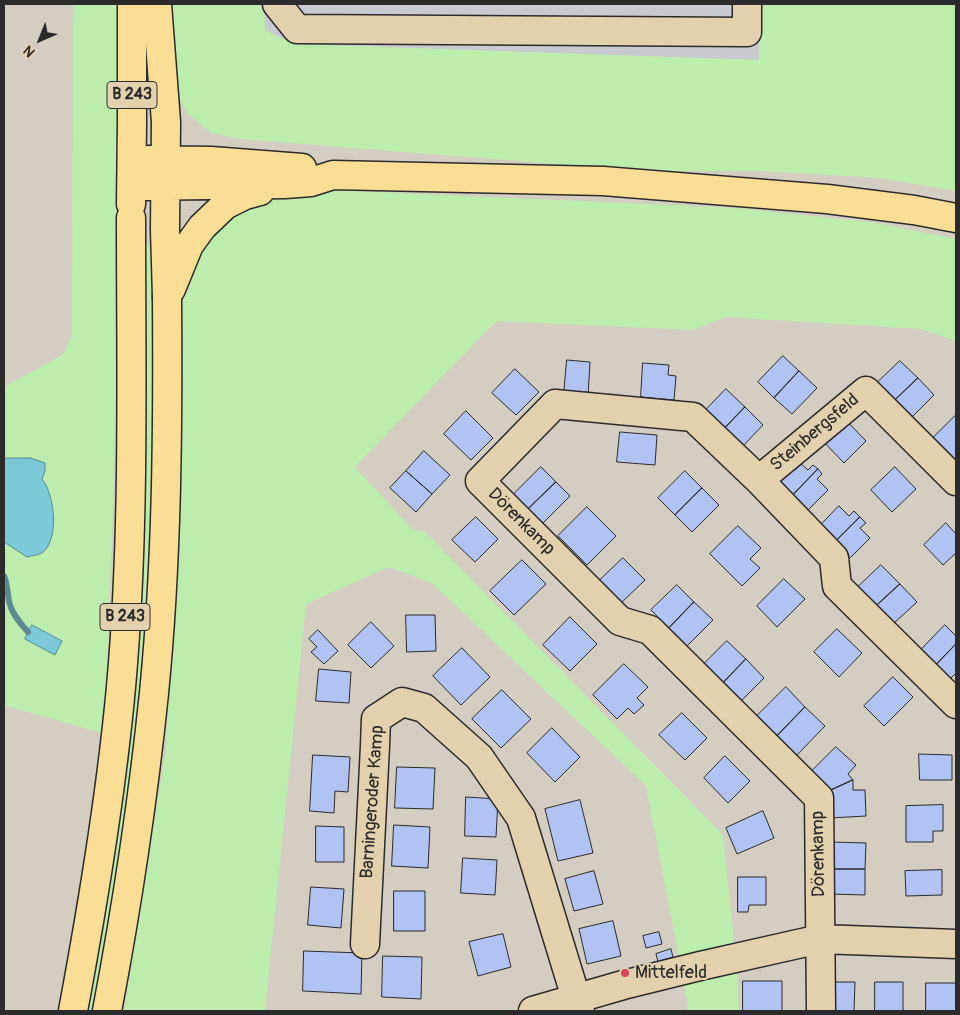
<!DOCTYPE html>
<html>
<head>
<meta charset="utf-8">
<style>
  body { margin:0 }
  #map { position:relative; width:960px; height:1015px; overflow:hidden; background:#d4cdc2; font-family:Pangolin,sans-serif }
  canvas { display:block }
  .frame { position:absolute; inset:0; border:5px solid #2b2b2b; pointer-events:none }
  .north { position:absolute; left:15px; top:15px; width:50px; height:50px; -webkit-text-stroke:4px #e3d1ae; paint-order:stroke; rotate:224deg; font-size:14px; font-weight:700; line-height:20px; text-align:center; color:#2b2b2b }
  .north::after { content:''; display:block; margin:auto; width:18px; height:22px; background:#2b2b2b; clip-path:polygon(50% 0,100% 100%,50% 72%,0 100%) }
</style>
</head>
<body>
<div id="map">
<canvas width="960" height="1015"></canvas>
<div class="frame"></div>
<div class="north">N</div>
</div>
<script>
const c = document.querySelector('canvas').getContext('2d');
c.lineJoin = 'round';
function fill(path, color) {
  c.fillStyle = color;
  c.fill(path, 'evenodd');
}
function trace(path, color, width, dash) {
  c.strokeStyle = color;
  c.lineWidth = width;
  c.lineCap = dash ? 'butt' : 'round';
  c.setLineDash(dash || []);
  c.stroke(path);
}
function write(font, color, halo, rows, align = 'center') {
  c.font = font + ' Pangolin,sans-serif';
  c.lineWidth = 4;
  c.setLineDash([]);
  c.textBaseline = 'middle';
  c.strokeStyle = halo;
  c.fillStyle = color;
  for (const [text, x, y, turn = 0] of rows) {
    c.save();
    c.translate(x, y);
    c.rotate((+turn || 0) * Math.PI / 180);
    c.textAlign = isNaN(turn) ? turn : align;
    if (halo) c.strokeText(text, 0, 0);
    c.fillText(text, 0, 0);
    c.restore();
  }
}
fill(new Path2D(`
  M264 4H759V60L293 44 265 30Z`), '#c9cad0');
fill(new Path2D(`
  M73 4H118V367L105 734 4 705V387L64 354 72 334Z
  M166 4H264L265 30 293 44 759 60V4H956V191L880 178 760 171H643L240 139 211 133 187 113 173 86Z
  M332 190 738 208 877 223 956 239V341L921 329 726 317 693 330 496 321 355 467 412 529 426 533 723 835 738 979 739 1011H687V1000L646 786 433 584 389 567 306 604 265 1011H124L166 748 183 289 197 246 253 200Z
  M143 245 155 246 152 527 148 616 137 738 109 926 94 1011H85Z`), '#bcedac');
const water = new Path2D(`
  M4 458H30L45 463V471L42 479C45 483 48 488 49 493 55 509 57 542 42 553 38 555 31 556 27 557L4 542Z
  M32 625 62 641 55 655 25 639Z`);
fill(water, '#7ccad9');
trace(water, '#5c8a93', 1);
trace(new Path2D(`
  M4 576C8 585 7 595 10 605 13 615 21 624 28 632`), '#5c8a93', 6);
const building = new Path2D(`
  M783 356 799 371 774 398 758 382Z
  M567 360 590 362 588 396 564 394Z
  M900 361 918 378 894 401 877 383Z
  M643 363 669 365 668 375 676 376 674 400 641 397Z
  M515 369 539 392 516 415 492 393Z
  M799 371 817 388 792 414 774 398Z
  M918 378 934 395 911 418 894 401Z
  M726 389 745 407 722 431 703 413Z
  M745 407 763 425 740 449 722 431Z
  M466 411 493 438 471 460 444 434Z
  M841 415 866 441 844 463 819 437Z
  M956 415V461L933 438Z
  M620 432 657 435 655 465 617 462Z
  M424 451 450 475 432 494 406 471Z
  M797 460 808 470 813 465 818 469 790 498 775 483Z
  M541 467 556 482 526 511 512 496Z
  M895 467 916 489 892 512 871 490Z
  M818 469 822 474 817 479 828 490 805 513 790 498Z
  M406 471 432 494 416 512 390 488Z
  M685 471 702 488 675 515 658 498Z
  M556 482 570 496 541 525 526 511Z
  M702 488 719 505 692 532 675 515Z
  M839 506 849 516 854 511 860 517 834 543 819 527Z
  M587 507 616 536 587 565 558 536Z
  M476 517 498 539 475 562 452 540Z
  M860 517 866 523 860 528 870 538 850 558 834 543Z
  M946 523 956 534V553L943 565 924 545Z
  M738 526 761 548 750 559 760 568 742 586 710 554Z
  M623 558 645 580 619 605 597 583Z
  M522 560 546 584 514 615 490 591Z
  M881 565 900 584 875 607 857 588Z
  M784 579 805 599 777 627 757 606Z
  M900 584 917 602 892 625 875 607Z
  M677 585 694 602 669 628 651 610Z
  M694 602 713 620 687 646 669 628Z
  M406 615H435L436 651 407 652Z
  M570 617 597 644 570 671 543 645Z
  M371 622 394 646 371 668 348 645Z
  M945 625 956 636V644L933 668 918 653Z
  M837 629 862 653 839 677 814 652Z
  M318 630 338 651 324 664 311 652 317 647 309 639Z
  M727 641 746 659 722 684 703 665Z
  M956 644V673L947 682 933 668Z
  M462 648 490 677 461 705 433 676Z
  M746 659 764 678 740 702 722 684Z
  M624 664 648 687 637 698 644 705 634 714 628 708 617 719 593 695Z
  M319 669 351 672 349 703 316 701Z
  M893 677 913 697 884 726 864 706Z
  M786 687 805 707 776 737 756 717Z
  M502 690 531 719 501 748 472 719Z
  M805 707 825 726 796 756 776 737Z
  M682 713 707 738 685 760 659 735Z
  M552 728 580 757 555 782 527 753Z
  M836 747 856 765 848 774 853 780 829 791 811 772Z
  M919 754 952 755V780H920Z
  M313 755 350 757 348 792 335 791 334 813 310 811Z
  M725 756 750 781 728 803 704 778Z
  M397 767 435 768 433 809 395 808Z
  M853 780V790H865L866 816 830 818 829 791Z
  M466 797 498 799 496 837 465 836Z
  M580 800 593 853 558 861 545 809Z
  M943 805V831H933V842H906V806Z
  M763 811 774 838 737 854 726 828Z
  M394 825 430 827 428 868 392 866Z
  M316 826 344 827V862H316Z
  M831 842 866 843 865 869H830Z
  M463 858 497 860 495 895 461 893Z
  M830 869H865V895L830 894Z
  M942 870V895L906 896 905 871Z
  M594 871 603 904 574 911 565 879Z
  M738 877H766V905H749L748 912H738Z
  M311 887 344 889 341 928 308 925Z
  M394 891H425V931H394Z
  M613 921 621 956 587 964 579 929Z
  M659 932 662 944 646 948 643 936Z
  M503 934 511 967 478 976 469 942Z
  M671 949 673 957 658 962 656 954Z
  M304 951 362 953 361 994 303 991Z
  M383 956 422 957 421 999 382 997Z
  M743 981H782V1011H743Z
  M827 982H855L854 1011H827Z
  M875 982H903V1011H875Z
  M926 983H956V1011H926Z`);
fill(building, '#b0c3f2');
trace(building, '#2b2b2b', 1);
const minor = new Path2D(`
  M277 4 297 29 747 32V4
  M759 480 866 391 956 481
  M365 944 375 746 376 719 402 702 424 708 479 757 521 818 580 1011
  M533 1011 623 985 700 966 820 939 956 944
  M821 1011 819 798 650 630 620 621 480 481 555 404 693 417 759 480 834 558 837 586 956 704`);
const major = new Path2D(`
  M157 4 166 122 165 229 167 297
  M148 160 211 161 302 168
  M132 186 285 184 311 182 333 175 603 181 827 199 914 210 956 218
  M131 204 132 123V4
  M171 289 189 245 202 227 225 205 245 195 260 191`);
const highway = new Path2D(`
  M73 1011C93 904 111 796 121 687 135 531 131 374 131 218
  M107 1011C127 906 143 800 154 693 167 562 168 429 167 297`);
trace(minor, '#2b2b2b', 31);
trace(major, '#2b2b2b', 31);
trace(highway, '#2b2b2b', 31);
trace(minor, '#e3d1ae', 28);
trace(major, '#fbde96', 28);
trace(highway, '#fbde96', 28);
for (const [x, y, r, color] of [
  [625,973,5,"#d1495b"]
]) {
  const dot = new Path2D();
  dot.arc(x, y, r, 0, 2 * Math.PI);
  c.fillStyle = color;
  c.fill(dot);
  trace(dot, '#e3d1ae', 2);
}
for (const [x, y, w] of [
  [132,95,50],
  [125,617,50]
]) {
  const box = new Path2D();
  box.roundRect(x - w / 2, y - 13.5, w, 27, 4);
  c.fillStyle = '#e3d1ae';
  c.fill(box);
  trace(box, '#2b2b2b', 1);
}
write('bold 16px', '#2b2b2b', null, [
  ["B 243",132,95],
  ["B 243",125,617]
]);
write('18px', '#2b2b2b', '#e3d1ae', [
  ["Steinbergsfeld",815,433,-40],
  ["Dörenkamp",521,522,45],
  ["Barningeroder Kamp",373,802,-86],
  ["Dörenkamp",819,854,-91]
]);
write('18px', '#2b2b2b', '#e3d1ae', [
  ["Mittelfeld",635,973]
], 'left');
</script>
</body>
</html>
